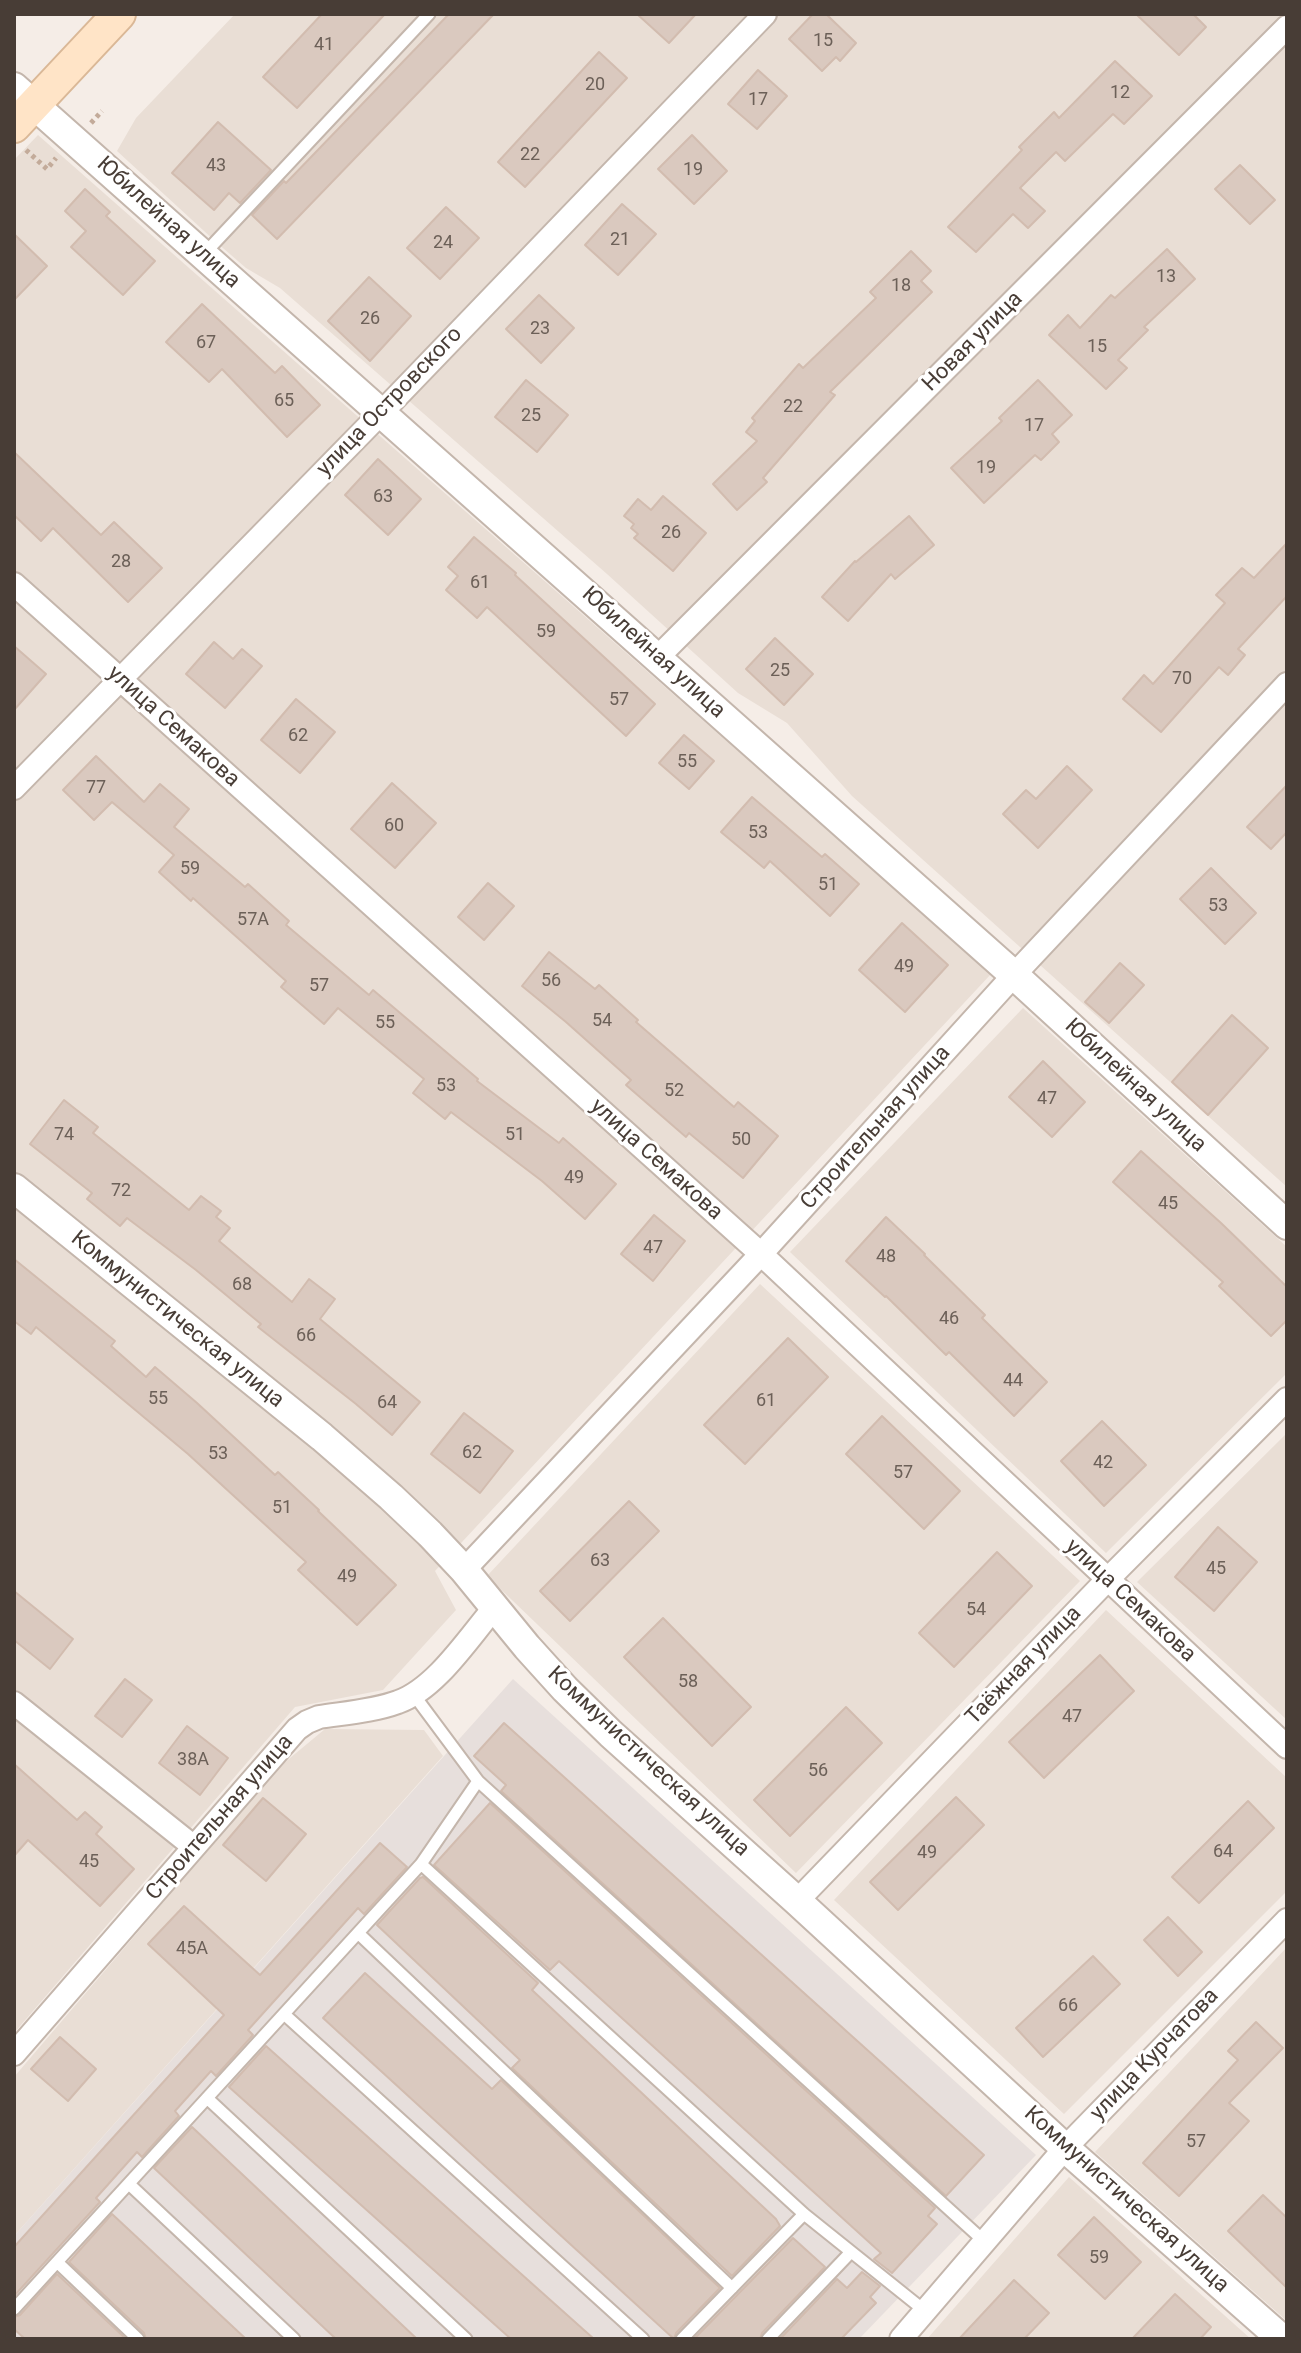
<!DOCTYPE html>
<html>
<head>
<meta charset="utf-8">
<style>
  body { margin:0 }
  #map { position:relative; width:1301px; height:2353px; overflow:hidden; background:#f5ede7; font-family:Roboto,sans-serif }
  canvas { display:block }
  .frame { position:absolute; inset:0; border:16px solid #483d36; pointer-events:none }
</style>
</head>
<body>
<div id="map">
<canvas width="1301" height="2353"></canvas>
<div class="frame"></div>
</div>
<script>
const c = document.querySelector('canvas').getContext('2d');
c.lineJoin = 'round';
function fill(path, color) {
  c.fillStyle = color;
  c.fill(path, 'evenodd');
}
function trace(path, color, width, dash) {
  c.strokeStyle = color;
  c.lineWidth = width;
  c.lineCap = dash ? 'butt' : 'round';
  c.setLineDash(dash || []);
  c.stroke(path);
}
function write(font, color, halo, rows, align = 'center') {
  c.font = font + ' Roboto,sans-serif';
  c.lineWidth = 6;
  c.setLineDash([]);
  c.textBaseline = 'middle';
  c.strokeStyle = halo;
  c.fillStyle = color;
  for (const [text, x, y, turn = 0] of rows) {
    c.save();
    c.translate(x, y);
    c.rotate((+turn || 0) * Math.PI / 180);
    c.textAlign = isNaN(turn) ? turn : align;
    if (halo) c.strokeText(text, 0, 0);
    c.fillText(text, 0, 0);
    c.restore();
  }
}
fill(new Path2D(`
  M235 14H449L277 239 494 14H1287V1187L852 796 787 723 738 693 607 574 280 288 246 268 216 242 117 151 136 118Z
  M38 135 991 974 435 1571 456 1610 383 1690 295 1707 14 2033V160Z
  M1023 1008 1287 1247V1373L1106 1553 790 1252Z
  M760 1284 1080 1581 796 1873 487 1576Z
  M1287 1433V1720L1137 1582Z
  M1106 1610 1287 1778V1891L1064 2114 834 1900Z
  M325 1729 424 1730 443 1756 14 2236V2077L278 1768Z
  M1287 1947V2321L1095 2152Z
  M1069 2177 1251 2339H927Z`), '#e9ded5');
fill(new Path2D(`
  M513 1679 1036 2155 859 2339H14V2236Z`), '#e7dfdc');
const building = new Path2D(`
  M322 14H385L297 108 263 77Z
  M449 14H494L277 239 252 215 284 181 286 183Z
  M637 14H696L669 43Z
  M813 14H826L856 43 840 61 836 57 822 71 789 39Z
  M1136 14H1193L1206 27 1179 55Z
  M599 52 627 78 525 187 498 162Z
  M1115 61 1152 96 1124 124 1113 114 1065 161 1056 152 1020 188 1045 211 1028 228 1013 214 976 252 948 227 1022 150 1019 147 1054 112 1059 118Z
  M758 70 787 96 757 129 728 104Z
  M218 122 271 170 240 203 229 193 214 210 172 173Z
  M692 135 727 171 694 204 658 169Z
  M1240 165 1275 200 1250 224 1215 189Z
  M85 189 110 212 106 216 155 261 123 295 71 247 86 231 65 211Z
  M622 204 656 234 618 275 585 245Z
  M446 207 479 238 440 279 407 248Z
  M14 234 47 266 14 300Z
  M1167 249 1195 279 1144 327 1148 330 1118 360 1127 368 1106 389 1049 335 1068 315 1080 328 1111 295 1115 298Z
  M911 251 931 271 921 281 932 292 830 392 835 395 763 478 767 482 737 510 713 484 757 441 746 432 755 421 752 418 799 364 803 368 876 298 870 292Z
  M369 277 411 316 370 361 328 321Z
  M539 295 574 328 541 363 506 329Z
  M202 304 275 373 282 366 320 405 287 437 222 369 209 382 166 342Z
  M526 380 568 415 537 452 495 417Z
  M1038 380 1072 415 1052 434 1059 442 1041 460 1035 455 984 503 951 468 1002 421 999 418Z
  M14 452 101 535 114 522 162 568 128 602 53 528 41 541 14 515Z
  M378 459 421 499 388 535 345 495Z
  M663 496 706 533 673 571 634 538 638 534 631 528 634 524 624 516 638 499 651 510Z
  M909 516 934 545 895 579 891 574 848 621 822 597 855 561 856 562Z
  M474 537 516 573 515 575 655 704 626 736 487 607 477 618 446 590 458 576 448 567Z
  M1287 543V596L1238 649 1245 655 1228 675 1219 667 1161 732 1123 699 1144 675 1153 684 1225 603 1216 595 1242 568 1254 578Z
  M775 638 813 674 784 705 746 669Z
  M214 642 233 659 242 649 262 666 225 708 186 674Z
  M14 646 46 674 14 710Z
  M296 699 335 732 300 773 261 740Z
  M684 735 714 761 689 789 659 763Z
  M96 756 144 802 160 784 189 809 174 827 245 887 248 884 289 921 286 925 369 995 373 990 478 1079 477 1081 559 1143 563 1138 616 1184 585 1219 542 1181 451 1112 445 1119 413 1093 424 1079 338 1008 324 1024 281 987 286 981 193 898 191 901 159 872 174 855 112 802 94 820 63 790Z
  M1067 766 1092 790 1038 848 1003 814 1026 790 1036 799Z
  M392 783 436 823 395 868 351 829Z
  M1287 785V832L1271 849 1247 827Z
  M752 797 822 857 825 854 859 884 830 916 770 861 764 868 721 832Z
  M1211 868 1256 913 1225 944 1180 899Z
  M488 883 514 906 484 940 458 917Z
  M902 923 948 965 905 1012 859 970Z
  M549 952 595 989 599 985 638 1020 636 1022 734 1107 738 1102 778 1136 743 1178 689 1133 686 1137 626 1085 631 1080 566 1022 522 986Z
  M1120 963 1144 985 1109 1023 1085 1002Z
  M1232 1015 1268 1048 1208 1115 1172 1082Z
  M1043 1061 1085 1102 1052 1137 1009 1097Z
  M64 1100 98 1127 93 1133 189 1210 201 1196 221 1211 216 1217 230 1228 219 1241 292 1302 309 1279 335 1299 320 1319 420 1402 392 1435 356 1404 258 1327 261 1324 196 1270 127 1218 120 1226 87 1199 92 1193 30 1144Z
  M1141 1151 1221 1223 1287 1287V1320L1271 1336 1219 1286 1223 1282 1113 1182Z
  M654 1215 685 1241 653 1281 621 1254Z
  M886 1217 925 1254 924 1255 985 1315 982 1318 1047 1382 1014 1416 949 1352 946 1355 886 1296 885 1297 846 1261Z
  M14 1259 115 1341 111 1346 146 1377 155 1367 197 1403 275 1475 278 1472 319 1510 318 1511 396 1585 357 1625 298 1570 306 1562 188 1454 36 1327 31 1334 14 1321Z
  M788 1338 828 1377 745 1464 704 1425Z
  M464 1413 513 1451 480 1493 431 1454Z
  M882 1416 960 1491 924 1529 846 1454Z
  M1102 1421 1146 1465 1104 1506 1061 1461Z
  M629 1501 659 1531 570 1621 540 1591Z
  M1218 1527 1257 1562 1214 1611 1175 1577Z
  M997 1552 1032 1586 954 1667 919 1633Z
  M14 1591 73 1639 50 1669 14 1640Z
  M663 1618 751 1707 712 1746 624 1657Z
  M1100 1655 1134 1691 1044 1778 1009 1742Z
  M125 1679 152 1700 122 1737 95 1716Z
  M846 1707 882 1743 790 1836 754 1800Z
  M504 1723 984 2155 946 2196 501 1791 506 1785 474 1756Z
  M187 1726 228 1758 200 1795 159 1763Z
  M14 1764 77 1820 85 1812 102 1827 96 1834 134 1869 100 1906 28 1840 14 1856Z
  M956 1797 984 1825 898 1910 870 1882Z
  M263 1798 306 1834 266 1881 223 1845Z
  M1248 1801 1274 1828 1199 1903 1172 1877Z
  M490 1803 935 2208 928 2216 937 2224 892 2273 874 2259 881 2253 559 1961 550 1970 434 1865Z
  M380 1843 407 1867 364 1914 358 1908 248 2030 253 2035 216 2076 211 2071 175 2111 179 2116 142 2157 137 2152 96 2198 100 2202 14 2296V2247L224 2015 148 1944 184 1906 260 1975Z
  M423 1877 538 1983 532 1990 776 2219 780 2226 732 2276 512 2068 520 2060 377 1925 420 1878Z
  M1168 1917 1202 1952 1178 1976 1144 1940Z
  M1093 1956 1120 1984 1043 2057 1016 2028Z
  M365 1973 492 2089 501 2080 720 2288 676 2333 674 2339 323 2018Z
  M1256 2022 1283 2048 1229 2103 1249 2121 1179 2196 1143 2163 1238 2060 1228 2051Z
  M60 2037 96 2069 68 2101 31 2069Z
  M266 2046 594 2339H511L229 2087Z
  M192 2127 417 2339H336L154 2168Z
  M1263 2195 1287 2218V2288L1228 2231Z
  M112 2214 246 2339H146L144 2333 69 2262Z
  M1094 2217 1141 2262 1105 2299 1058 2255Z
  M793 2238 825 2267 762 2333 760 2339H694Z
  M862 2272 880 2286 870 2297 876 2303 841 2339H780L837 2279 847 2288Z
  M57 2274 126 2339H25L14 2329V2317L20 2315Z
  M1014 2280 1049 2313 1024 2339H959Z
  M1175 2294 1211 2327 1200 2339H1132Z`);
fill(building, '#dac9bf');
trace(building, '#d2bcaf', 2);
const service = new Path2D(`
  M205 253 429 14
  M414 1695 478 1781
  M421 1864 804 2214 925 2311
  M358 1933 732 2288
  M284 2014 643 2339
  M207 2098 466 2339
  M129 2184 294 2339
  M57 2262 138 2339
  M14 2309 421 1864 478 1781 985 2242
  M682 2339 804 2214
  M768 2339 851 2252`);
const minor = new Path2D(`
  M14 584 761 1254 1287 1747
  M658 657 1287 27
  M14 788 382 412 765 14
  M464 1570 761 1254 1014 975 1287 684
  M14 1703 194 1847
  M797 1901 1107 1580 1287 1399
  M14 2054 297 1729 307 1722 319 1717C345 1713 374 1711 398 1702 436 1689 469 1637 495 1607
  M901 2339 1065 2148 1287 1920`);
const tertiary = new Path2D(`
  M14 87 1014 975 1287 1225
  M14 1188 322 1437 391 1497 430 1534 464 1570 527 1647 565 1689 611 1734 797 1901 1065 2148 1282 2339`);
const secondary = new Path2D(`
  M14 126 119 14`);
trace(service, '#c4b6ac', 15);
trace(minor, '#c4b6ac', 26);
trace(tertiary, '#c4b6ac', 32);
trace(secondary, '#dab897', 36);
trace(new Path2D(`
  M91 123 102 111
  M26 150 47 169 56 158`), '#c3ab9a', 5, [4, 4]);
trace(service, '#fff', 11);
trace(minor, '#fff', 22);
trace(tertiary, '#fff', 28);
trace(secondary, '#ffe4c7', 32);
write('18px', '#6c6058', null, [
  ["15",823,41],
  ["41",324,45],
  ["20",595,85],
  ["12",1120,93],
  ["17",758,100],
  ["22",530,155],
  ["43",216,166],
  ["19",693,170],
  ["21",620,240],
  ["24",443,243],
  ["13",1166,277],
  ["18",901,286],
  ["26",370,319],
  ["23",540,329],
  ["67",206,343],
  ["15",1097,347],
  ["65",284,401],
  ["22",793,407],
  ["25",531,416],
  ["17",1034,426],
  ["19",986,468],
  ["63",383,497],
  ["26",671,533],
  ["28",121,562],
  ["61",480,583],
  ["59",546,632],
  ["25",780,671],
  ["70",1182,679],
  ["57",619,700],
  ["62",298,736],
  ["55",687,762],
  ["77",96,788],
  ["60",394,826],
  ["53",758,833],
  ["59",190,869],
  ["51",828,885],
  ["53",1218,906],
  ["57А",253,920],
  ["49",904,967],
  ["56",551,981],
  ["57",319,986],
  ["54",602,1021],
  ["55",385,1023],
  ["53",446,1086],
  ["52",674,1091],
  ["47",1047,1099],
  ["74",64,1135],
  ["51",515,1135],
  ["50",741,1140],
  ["49",574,1178],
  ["72",121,1191],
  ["45",1168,1204],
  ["47",653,1248],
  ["48",886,1257],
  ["68",242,1285],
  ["46",949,1319],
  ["66",306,1336],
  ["44",1013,1381],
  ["55",158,1399],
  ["61",766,1401],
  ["64",387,1403],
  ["62",472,1453],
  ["53",218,1454],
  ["42",1103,1463],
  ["57",903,1473],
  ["51",282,1508],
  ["63",600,1561],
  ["45",1216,1569],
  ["49",347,1577],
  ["54",976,1610],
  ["58",688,1682],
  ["47",1072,1717],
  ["38А",193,1760],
  ["56",818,1771],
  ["64",1223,1852],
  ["49",927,1853],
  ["45",89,1862],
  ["45А",192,1949],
  ["66",1068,2006],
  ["57",1196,2142],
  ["59",1099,2258]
]);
write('22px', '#483d36', '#fff', [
  ["Юбилейная улица",168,223,42],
  ["Новая улица",973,342,-45],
  ["улица Островского",390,402,-46],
  ["Юбилейная улица",653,653,42],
  ["улица Семакова",173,727,42],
  ["Юбилейная улица",1135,1086,43],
  ["Строительная улица",876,1128,-48],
  ["улица Семакова",656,1160,42],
  ["Коммунистическая улица",177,1320,39],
  ["улица Семакова",1130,1601,43],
  ["Таёжная улица",1024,1666,-46],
  ["Коммунистическая улица",648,1762,43],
  ["Строительная улица",220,1818,-49],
  ["улица Курчатова",1155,2055,-46],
  ["Коммунистическая улица",1126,2200,42]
]);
</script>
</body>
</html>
